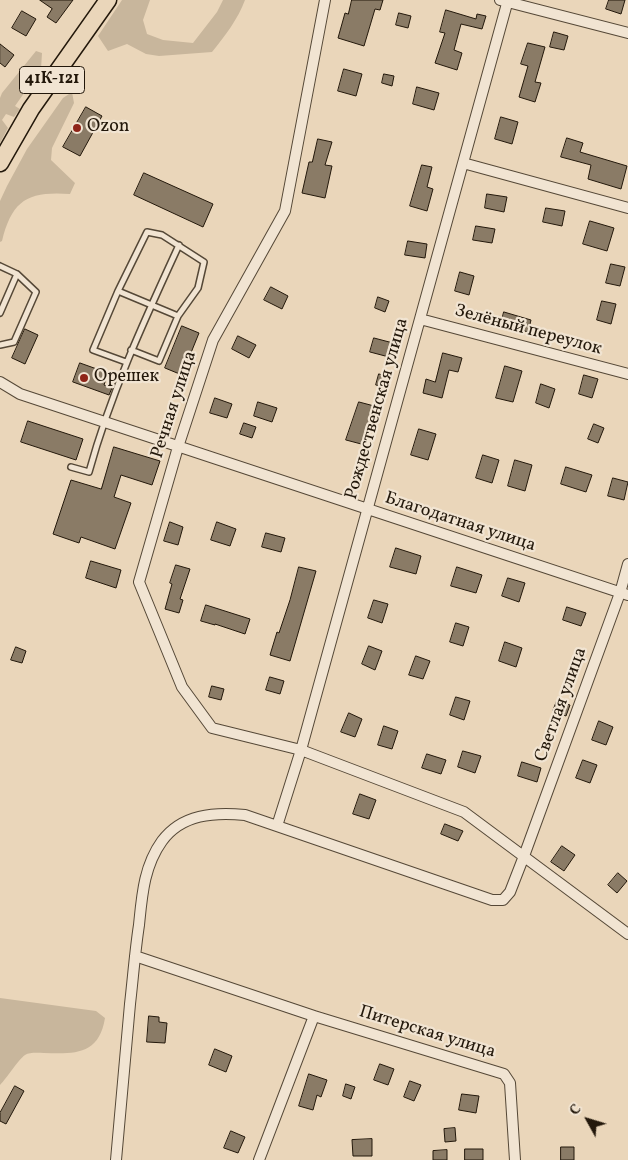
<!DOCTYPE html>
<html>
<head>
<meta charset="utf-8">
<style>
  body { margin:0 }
  #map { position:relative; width:628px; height:1160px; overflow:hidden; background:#ead6ba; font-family:Vollkorn,serif }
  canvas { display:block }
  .north { position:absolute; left:563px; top:1095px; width:50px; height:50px; -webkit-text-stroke:4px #f1e4d2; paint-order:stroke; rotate:309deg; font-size:14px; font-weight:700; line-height:20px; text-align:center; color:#23180b }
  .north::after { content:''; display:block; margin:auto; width:18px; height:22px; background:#23180b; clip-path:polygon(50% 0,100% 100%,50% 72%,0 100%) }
</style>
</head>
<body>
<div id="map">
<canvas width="628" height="1160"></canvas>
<div class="north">С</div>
</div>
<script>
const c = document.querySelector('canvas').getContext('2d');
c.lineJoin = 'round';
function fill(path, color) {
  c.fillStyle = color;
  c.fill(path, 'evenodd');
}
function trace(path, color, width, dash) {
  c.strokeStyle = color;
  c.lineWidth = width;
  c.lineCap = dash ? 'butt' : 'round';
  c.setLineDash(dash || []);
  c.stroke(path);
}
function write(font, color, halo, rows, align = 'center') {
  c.font = font + ' Vollkorn,serif';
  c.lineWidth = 4.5;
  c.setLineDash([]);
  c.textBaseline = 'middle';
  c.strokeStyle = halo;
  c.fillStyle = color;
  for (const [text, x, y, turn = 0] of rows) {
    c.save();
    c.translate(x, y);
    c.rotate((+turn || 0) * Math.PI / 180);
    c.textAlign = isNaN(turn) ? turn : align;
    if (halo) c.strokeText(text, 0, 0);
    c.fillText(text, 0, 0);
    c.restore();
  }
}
fill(new Path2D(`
  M122 0H150L143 20 147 34 163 40 193 43 217 12 223 0H245C238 19 225 36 212 52L159 56 146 54 127 44 108 51 98 36Z
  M36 51 42 53 41 69 15 106 20 109 14 117 6 114 2 120 8 128 0 143V98L2 93Z
  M72 92 74 103 52 148 51 160 75 183 70 194C28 191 12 200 2 241L0 242V201L7 186 27 149 63 98Z
  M0 998 96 1011 105 1018C99 1055 75 1054 44 1053 38 1053 30 1052 25 1055 18 1060 7 1078 0 1085Z`), '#c8b69c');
const building = new Path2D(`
  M40 0H73L56 23 47 17 52 9Z
  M352 0H383L380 10 375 9 364 46 338 38 345 13 348 14Z
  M609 0H625L621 14 606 9Z
  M446 10 476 19 477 14 486 16 482 29 461 24 454 50 462 53 457 70 435 63 445 33 440 32Z
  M22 11 36 19 26 36 12 28Z
  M399 13 411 16 408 28 396 25Z
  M554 32 568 36 564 50 550 47Z
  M528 43 545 47 535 82 541 83 535 102 519 97 528 66 521 64Z
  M0 44 14 55 5 67 0 63Z
  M344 69 362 74 356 96 338 91Z
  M384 74 394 76 392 86 382 83Z
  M417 87 439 93 434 110 413 104Z
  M86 107 102 116 80 156 63 147Z
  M501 117 518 122 512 144 495 139Z
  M567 138 583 143 580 152 627 166 621 189 588 179 591 165 561 157Z
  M318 139 332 142 325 165 332 166 325 198 302 193 309 162H312Z
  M422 165 432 167 427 187 433 189 427 211 410 206Z
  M144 173 213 204 203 227 134 195Z
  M487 194 507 197 504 212 485 208Z
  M546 208 565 211 562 226 543 222Z
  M590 221 614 228 607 251 583 244Z
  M476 226 495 229 492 243 473 240Z
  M408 241 427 244 425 258 405 255Z
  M611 264 625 267 620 286 606 283Z
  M460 272 474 276 469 295 455 291Z
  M271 287 288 296 282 309 264 300Z
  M378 297 389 301 385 312 375 308Z
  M602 301 616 304 611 324 597 320Z
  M504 312 531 320 528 332 501 324Z
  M182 326 199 333 182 375 165 368Z
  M25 329 38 335 25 364 12 358Z
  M238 336 256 345 249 358 232 349Z
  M374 338 393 343 389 357 370 352Z
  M443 353 462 358 458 372 449 370 442 398 423 393 426 379 435 382Z
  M80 363 108 373 104 385 112 388 109 395 73 382Z
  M505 366 522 371 513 402 496 398Z
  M379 374 390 377 387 388 376 385Z
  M584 375 598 379 592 398 579 394Z
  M541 384 555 389 549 408 536 403Z
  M215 398 232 404 227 418 210 413Z
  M258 402 277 408 272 422 254 416Z
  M359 402 378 407 365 445 346 440Z
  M28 421 83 439 76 460 21 442Z
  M244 423 256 427 252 438 240 434Z
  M594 424 604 428 598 443 588 439Z
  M419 429 436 434 428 460 411 455Z
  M114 447 160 461 152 485 121 475 114 497 131 503 115 549 81 537 79 543 53 534 71 480 101 489Z
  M483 455 499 460 492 483 476 478Z
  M515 460 532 465 525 491 508 486Z
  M566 467 592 475 586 492 561 484Z
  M613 478 628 482 624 500 608 496Z
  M170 522 183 527 178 545 164 541Z
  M217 522 236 529 230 546 211 540Z
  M266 533 285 538 281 552 262 547Z
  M396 548 421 556 416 574 390 567Z
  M91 561 121 570 116 588 86 578Z
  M176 565 190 569 180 599 183 600 179 613 165 609 172 584 170 583Z
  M299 567 316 571 290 661 270 655 277 632 279 633 290 600Z
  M457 567 482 575 476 593 451 586Z
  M508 578 525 583 519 602 502 596Z
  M374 600 388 604 382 623 368 618Z
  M206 605 250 619 245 634 215 624V625L201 621Z
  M567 607 586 613 581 626 563 620Z
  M456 623 469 627 463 646 450 642Z
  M505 642 522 648 516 667 499 661Z
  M369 646 382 651 375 670 362 664Z
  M16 647 26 651 22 663 11 660Z
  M416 656 430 661 423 679 409 675Z
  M270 677 284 681 280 694 266 690Z
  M212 686 224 689 221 700 209 697Z
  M456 697 470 701 464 720 450 715Z
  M557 701 570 705 566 716 553 711Z
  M349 713 362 719 355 737 341 732Z
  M599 721 613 727 606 745 592 740Z
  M384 726 398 731 392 749 378 745Z
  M463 751 481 756 475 773 458 767Z
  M427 754 446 760 441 774 422 768Z
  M583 760 597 765 590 783 576 778Z
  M522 762 541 768 537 782 518 776Z
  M360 794 376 800 369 819 353 814Z
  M445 824 463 831 458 841 441 834Z
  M562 846 575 855 564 871 551 862Z
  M618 873 627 881 617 893 608 885Z
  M149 1016 159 1017V1022L167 1023 165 1043 147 1042Z
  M215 1049 232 1056 226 1072 209 1065Z
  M380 1064 394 1069 388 1085 374 1080Z
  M309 1074 327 1080 321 1097 317 1095 313 1110 299 1106Z
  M410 1081 421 1085 414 1101 404 1097Z
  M346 1084 355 1087 351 1099 343 1096Z
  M15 1086 24 1091 6 1124 0 1121V1113Z
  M462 1094 479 1096 476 1113 459 1110Z
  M455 1128 456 1141 445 1142 444 1129Z
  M231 1131 245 1137 238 1153 224 1148Z
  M372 1139V1156H353L352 1140Z
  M561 1147H574V1160H561Z
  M465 1149H483V1160H465Z
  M447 1150V1160H433V1151Z`);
fill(building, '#8a7b66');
trace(building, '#23180b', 1);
const lane = new Path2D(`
  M0 266 17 274 0 313
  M118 291 178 316
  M0 345 14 342 36 292 17 274
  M126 362 93 350 118 291 147 232 162 235 204 262 198 288 178 316 159 361 131 350
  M71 467 89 472C111 392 144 321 179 245`);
const street = new Path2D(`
  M325 0 285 211 213 340 178 447 139 582 182 687 212 728 301 750 464 812 628 934
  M500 0 628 33
  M463 163 628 208
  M420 319 628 374
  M0 382 20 394 628 595
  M277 826 301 750 508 0
  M135 956 314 1016 259 1160
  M314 1016 504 1074 510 1083 515 1160
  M116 1160C121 1108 125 1056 130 1004 133 978 135 951 139 925 142 895 144 866 162 841 182 814 214 812 245 815L492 900H503L510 892 524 856 620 593 628 564`);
const primary = new Path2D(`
  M0 163 31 109 108 0`);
trace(lane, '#554837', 8);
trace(street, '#554837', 12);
trace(primary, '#23180b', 19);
trace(lane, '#f1e4d2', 5);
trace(street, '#f1e4d2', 10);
trace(primary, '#ead6ba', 16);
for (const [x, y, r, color] of [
  [77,128,5,"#8f2418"],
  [84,378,5,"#8f2418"]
]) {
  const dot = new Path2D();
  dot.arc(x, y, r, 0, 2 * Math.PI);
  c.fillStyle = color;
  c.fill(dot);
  trace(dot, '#f1e4d2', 2);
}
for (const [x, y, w] of [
  [52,80,65]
]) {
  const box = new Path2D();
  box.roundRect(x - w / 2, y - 13.5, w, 27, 4);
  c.fillStyle = '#f1e4d2';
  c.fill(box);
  trace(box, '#23180b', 1);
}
write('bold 16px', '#23180b', null, [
  ["41К-121",52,80]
]);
write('18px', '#23180b', '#f1e4d2', [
  ["Ozon",87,128],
  ["Орешек",94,378]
], 'left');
write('18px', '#23180b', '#f1e4d2', [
  ["Зелёный переулок",528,331,15],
  ["Речная улица",175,405,-72],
  ["Рождественская улица",378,409,-74],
  ["Благодатная улица",460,523,18],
  ["Светлая улица",562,705,-70],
  ["Питерская улица",427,1033,17]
]);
</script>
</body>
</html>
